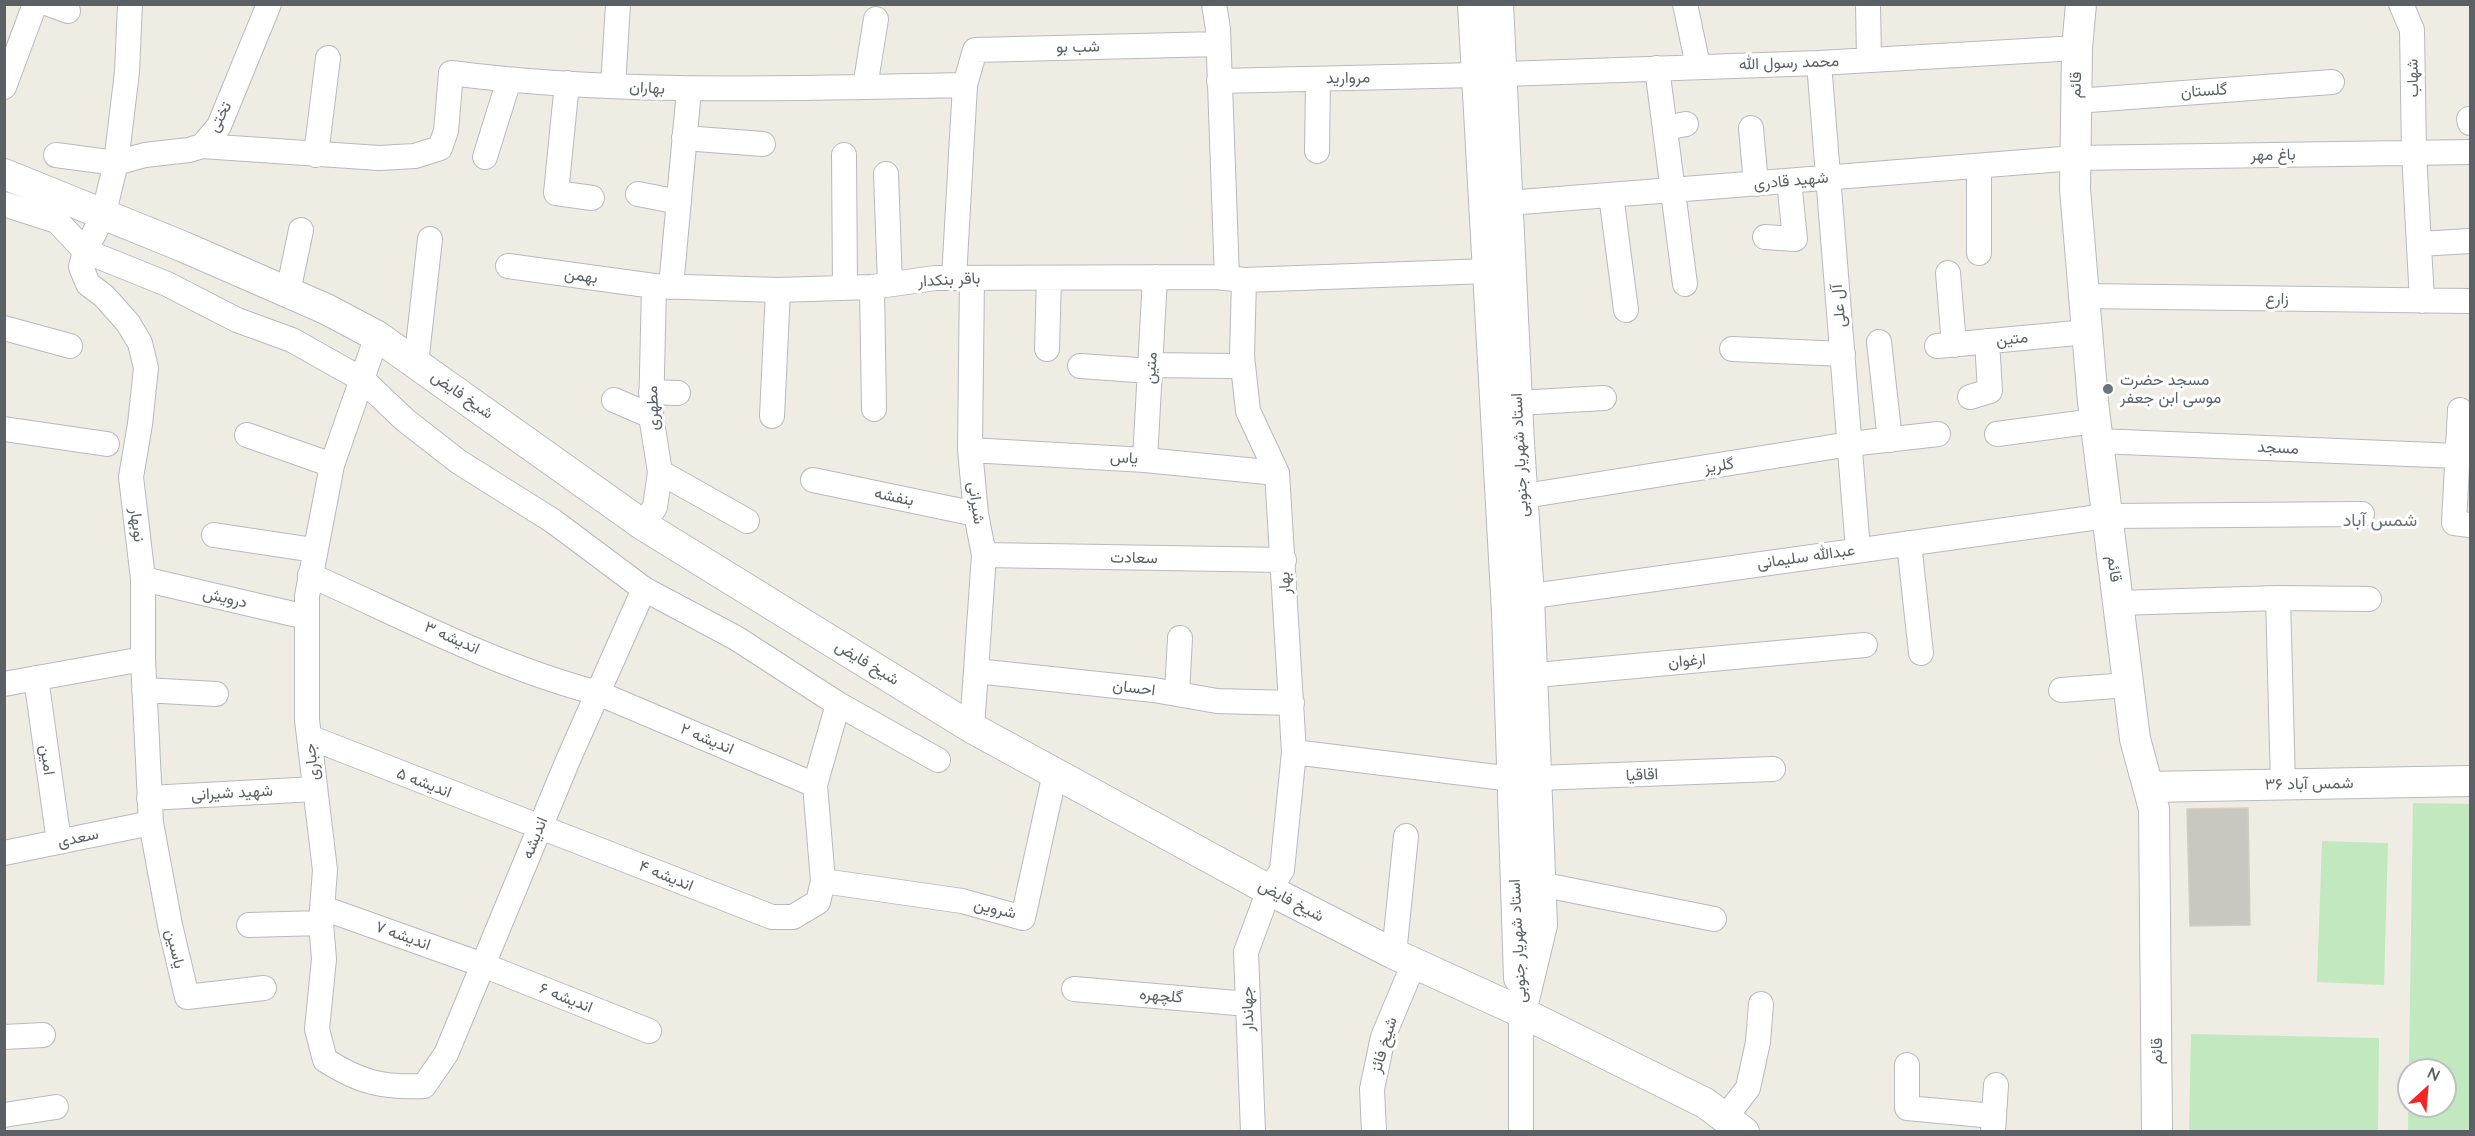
<!DOCTYPE html>
<html>
<head>
<meta charset="utf-8">
<style>
  body { margin:0 }
  #map { position:relative; width:2475px; height:1136px; overflow:hidden; background:#efece3; font-family:Quicksand,sans-serif }
  canvas { display:block }
  .frame { position:absolute; inset:0; border:6px solid #5b6065; pointer-events:none }
  .north { position:absolute; left:2397px; top:1058px; width:60px; height:60px; box-sizing:border-box; background:#fff; border:2px solid #bdbfc1; border-radius:50%; rotate:26deg; font-size:16px; font-weight:700; line-height:24px; text-align:center; color:#5b6065 }
  .north::after { content:''; display:block; margin:auto; width:21px; height:27px; background:#f42625; clip-path:polygon(50% 0,100% 100%,50% 72%,0 100%) }
</style>
</head>
<body>
<div id="map">
<canvas width="2475" height="1136"></canvas>
<div class="frame"></div>
<div class="north">N</div>
</div>
<script>
const c = document.querySelector('canvas').getContext('2d');
c.lineJoin = 'round';
function fill(path, color) {
  c.fillStyle = color;
  c.fill(path, 'evenodd');
}
function trace(path, color, width, dash) {
  c.strokeStyle = color;
  c.lineWidth = width;
  c.lineCap = dash ? 'butt' : 'round';
  c.setLineDash(dash || []);
  c.stroke(path);
}
function write(font, color, halo, rows, align = 'center') {
  c.font = font + ' Quicksand,Vazirmatn,sans-serif';
  c.lineWidth = 6;
  c.setLineDash([]);
  c.textBaseline = 'middle';
  c.strokeStyle = halo;
  c.fillStyle = color;
  for (const [text, x, y, turn = 0] of rows) {
    c.save();
    c.translate(x, y);
    c.rotate((+turn || 0) * Math.PI / 180);
    c.textAlign = isNaN(turn) ? turn : align;
    if (halo) c.strokeText(text, 0, 0);
    c.fillText(text, 0, 0);
    c.restore();
  }
}
fill(new Path2D(`
  M2413 803 2470 804V1131H2408ZM2409 1070H2445V1106H2409Z
  M2322 841 2388 843 2384 985 2317 982Z
  M2191 1034 2379 1038 2378 1131H2189Z`), '#c1e8be');
const building = new Path2D(`
  M2248 808 2250 925 2190 926 2187 809Z`);
fill(building, '#cac6c0');
trace(building, '#d4cdc1', 1.5);
const minor = new Path2D(`
  M49 4 68 11
  M1214 4 1218 29 1227 278
  M1685 4 1698 66
  M1868 4 1869 59
  M2401 4 2412 30 2414 153 2422 301
  M1819 63 1858 550
  M1657 68 1685 284
  M1219 81 1477 75 1819 63 2077 48
  M567 83 556 193 592 198
  M613 86 618 4
  M4 87 35 4
  M865 87 876 19
  M2076 101 2332 82
  M2469 119 2470 123
  M1665 128 1686 124
  M1751 128 1756 184
  M684 138 763 144
  M202 146 379 158 415 156 440 148 446 131 451 73C621 95 794 88 965 85
  M1317 151 1318 79
  M56 155 116 163 127 72 130 4
  M316 155 328 58
  M844 155 845 288
  M485 157 509 80
  M886 174 890 284
  M638 194 679 202
  M1611 195 1626 310
  M1508 203 2075 158 2470 152
  M4 204 57 221 85 251 167 284 237 320 292 340 363 380 405 420 459 462 553 521 644 589 736 638 838 704 938 760
  M1765 237 1795 239 1789 181
  M2419 244 2470 241
  M1979 253V166
  M508 266 654 286 778 290 872 287 935 278 1216 277 1244 280 1488 271
  M1948 273 1954 345
  M954 278 965 85 975 50 1218 44
  M1244 280 1242 356 1248 411 1277 473 1294 752 1282 870 1269 890 1246 952 1253 1132
  M671 287 689 90
  M872 287 874 409
  M288 292 301 230
  M2084 296 2470 301
  M4 328 70 346
  M377 336 332 465 307 596V720L325 870 321 923 324 959 317 1029 325 1060C359 1082 383 1088 424 1086L446 1054 568 760 644 589
  M1879 342 1890 440
  M1937 346 2087 332
  M1047 349 1049 278
  M1732 349 1843 354
  M416 364 430 239
  M1151 365 1230 366
  M1080 366 1151 371
  M651 392 678 393
  M1970 397 1990 391 1987 341
  M614 400 651 416
  M1501 401 1517 403 1604 398
  M2460 410 2454 523 2470 525
  M772 416 778 290
  M4 429 107 444
  M1997 434 2095 421
  M247 435 332 465
  M2098 441 2457 456
  M970 450 1145 460 1277 473
  M1145 460 1155 277
  M660 472 747 521
  M813 480 976 514
  M1506 499 1850 444 1938 434
  M643 525 655 507 660 472 651 416 654 286
  M214 535 314 550
  M1909 543 1921 653
  M984 555 1284 560
  M310 575C404 617 498 667 598 693L815 785
  M143 579 306 617
  M2278 598 2283 784
  M1511 599 2106 516 2362 514
  M2119 603 2278 598 2369 599
  M976 671 1154 690 1217 701 1292 703
  M1515 677 1865 645
  M36 678 59 842
  M4 684 143 659
  M144 690 216 694
  M2061 690 2128 685
  M1177 694 1180 638
  M972 728 984 555 976 514 970 450 972 278
  M309 737 772 917H793L818 902 823 881 815 785 838 704
  M1294 752 1512 779 1773 769
  M149 798 315 789
  M4 853 151 823
  M823 881 962 901 1023 918 1055 773
  M1525 881 1714 919
  M323 908 483 965 649 1031
  M249 925 321 923
  M1394 954 1406 836
  M264 988 187 997 170 925 151 823 143 659V579L131 477 140 424 146 368 140 343 128 323 104 296 88 284 81 267 85 251 103 216 116 163 145 155 189 150 202 146 219 126 269 4
  M1074 989 1248 1004
  M1521 1012V1132
  M4 1037 43 1035
  M1907 1065V1108L1994 1116
  M4 1115 56 1107
  M1725 1118 1748 1088 1758 1042 1761 1004
  M1374 1132 1372 1089 1383 1037 1414 963
  M1993 1132 1996 1085`);
const tertiary = new Path2D(`
  M1473 4 1507 612 1519 978
  M1498 4 1519 443 1529 597 1542 925 1521 1012
  M2081 4 2077 48 2075 189 2093 402 2135 739 2154 809 2157 1132
  M4 174 184 247 326 309 377 336 643 525 972 728 1269 890 1394 954 1521 1012 1705 1103 1744 1132
  M2148 787 2470 781`);
trace(minor, '#b6babe', 26);
trace(tertiary, '#b6babe', 32);
trace(minor, '#fff', 24);
trace(tertiary, '#fff', 30);
for (const [x, y, r, color] of [
  [2108,389,6,"#6b7280"]
]) {
  const dot = new Path2D();
  dot.arc(x, y, r, 0, 2 * Math.PI);
  c.fillStyle = color;
  c.fill(dot);
  trace(dot, '#fff', 2);
}
write('16px', '#5b6065', '#fff', [
  ["شب بو",1078,47,-1],
  ["محمد رسول الله",1789,63,-2],
  ["مروارید",1348,78,-1],
  ["شهاب",2413,78,-91],
  ["قائم",2076,85,-89],
  ["بهاران",647,88,3],
  ["گلستان",2204,91,-4],
  ["تختی",220,117,-62],
  ["باغ مهر",2273,155,-1],
  ["شهید قادری",1791,181,-5],
  ["بهمن",581,276,8],
  ["باقر بنکدار",949,280,-3],
  ["زارع",2277,299,1],
  ["آل علی",1839,306,-95],
  ["متین",2012,339,-6],
  ["متین",1151,368,-87],
  ["شیخ فایض",462,395,35],
  ["مطهری",653,408,-92],
  ["مسجد",2278,448,3],
  ["استاد شهریار جنوبی",1520,455,-93],
  ["یاس",1124,458,3],
  ["گلریز",1719,466,-9],
  ["بنفشه",894,497,12],
  ["شیرانی",976,503,82],
  ["نوبهار",137,525,83],
  ["عبدالله سلیمانی",1806,557,-8],
  ["سعادت",1134,558,1],
  ["قائم",2114,569,82],
  ["بهار",1285,583,-93],
  ["درویش",225,598,13],
  ["اندیشه ۳",452,638,24],
  ["ارغوان",1687,661,-5],
  ["شیخ فایض",867,663,31],
  ["احسان",1134,688,7],
  ["اندیشه ۲",707,739,23],
  ["امین",47,760,82],
  ["جباری",312,762,-97],
  ["اقاقیا",1642,775,-3],
  ["اندیشه ۵",424,783,21],
  ["شمس آباد ۳۶",2309,784,-1],
  ["شهید شیرانی",232,793,-3],
  ["سعدی",78,838,-12],
  ["اندیشه",535,838,-68],
  ["اندیشه ۴",666,876,22],
  ["شیخ فایض",1291,901,28],
  ["شروین",995,909,13],
  ["اندیشه ۷",403,936,20],
  ["استاد شهریار جنوبی",1518,941,-93],
  ["یاسین",175,949,77],
  ["گلچهره",1161,996,5],
  ["اندیشه ۶",566,998,22],
  ["جهاندار",1248,1009,-92],
  ["شیخ فائز",1384,1045,-73],
  ["قائم",2157,1051,-90]
]);
write('16px', '#5b616d', '#fff', [
  ["مسجد حضرت",2120,380],
  ["موسی ابن جعفر",2120,398]
], 'left');
write('18px', '#6c7377', '#fff', [
  ["شمس آباد",2380,521]
]);
</script>
</body>
</html>
